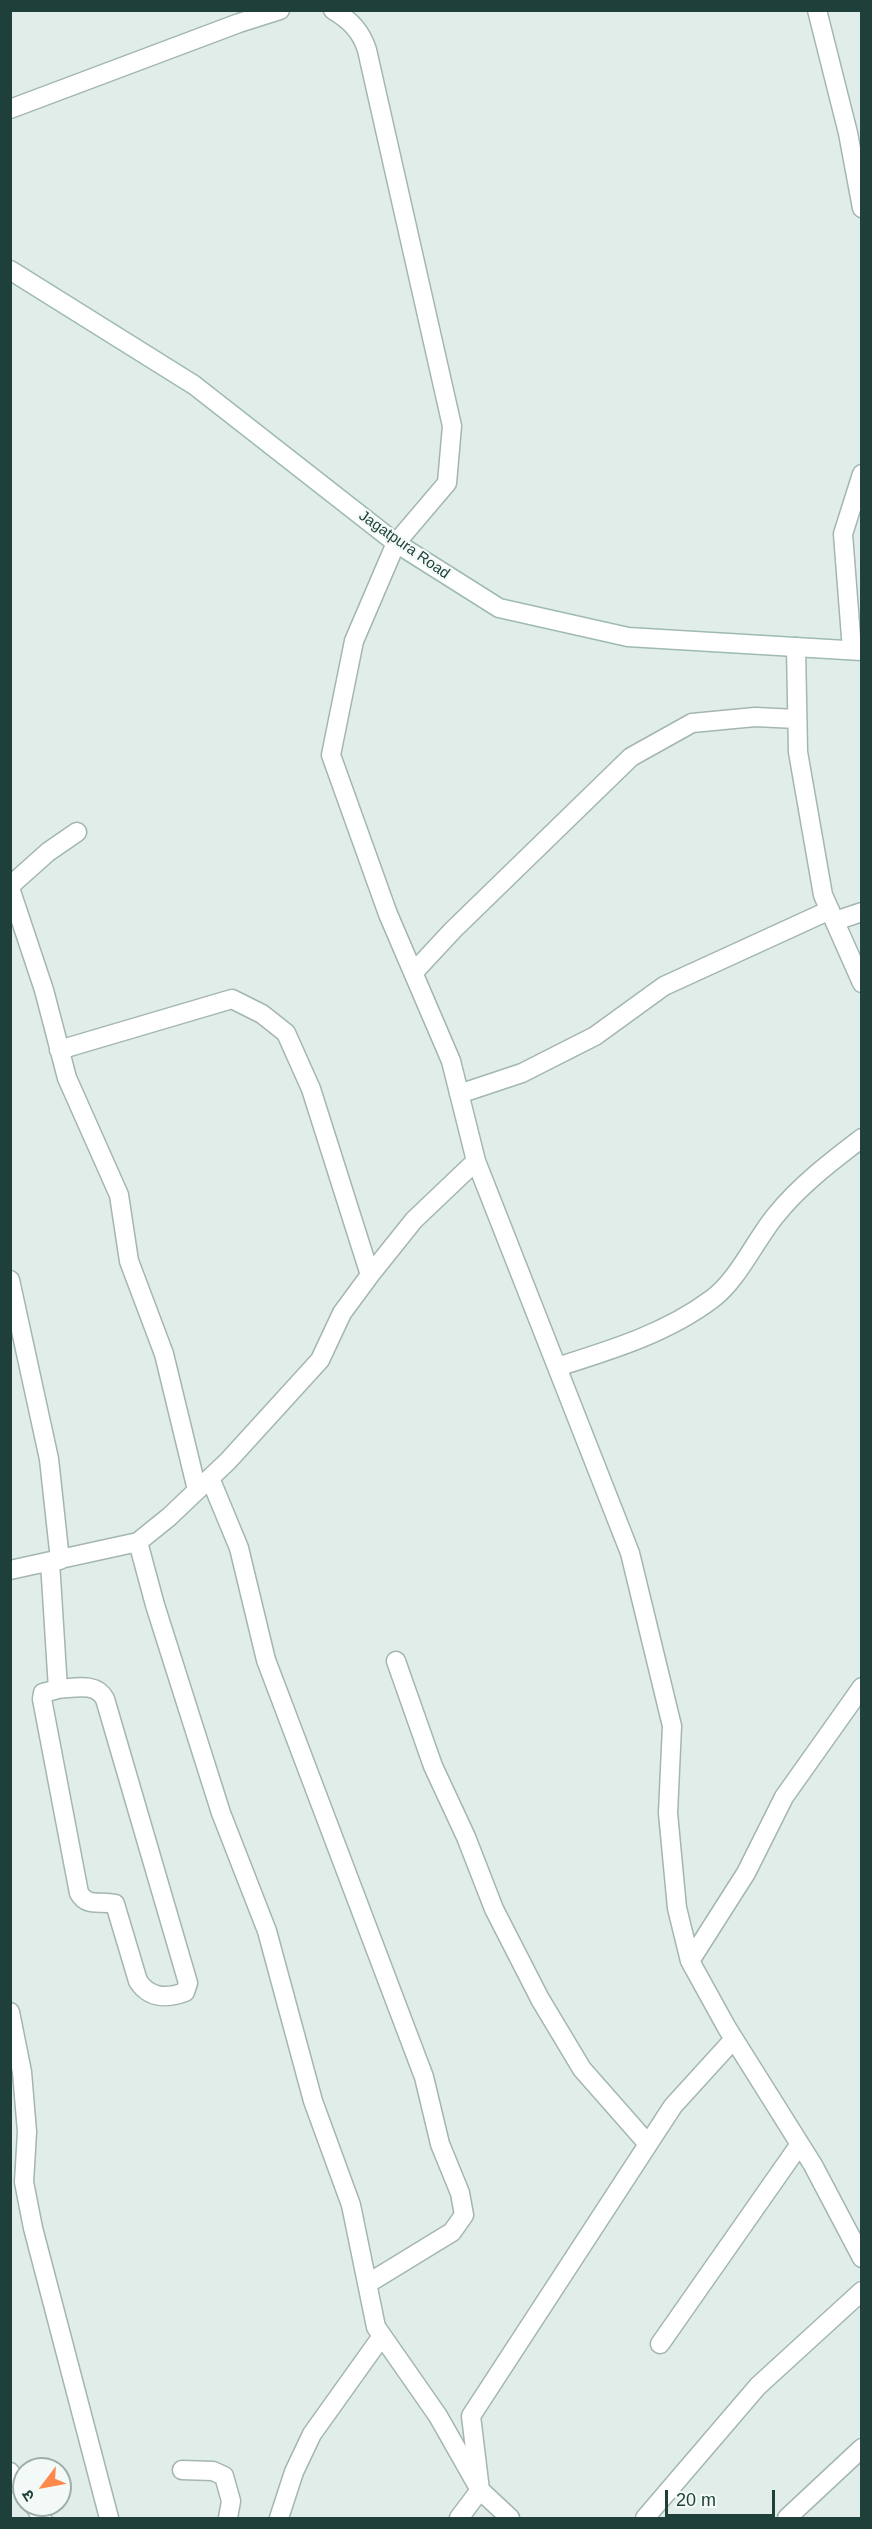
<!DOCTYPE html>
<html>
<head>
<meta charset="utf-8">
<style>
  body { margin:0 }
  #map { position:relative; width:872px; height:2529px; overflow:hidden; background:#e1ede9; font-family:Arial,"Noto Sans Devanagari",sans-serif }
  canvas { display:block }
  .frame { position:absolute; inset:0; border:12px solid #1f403a; pointer-events:none }
  .north { position:absolute; left:12px; top:2457px; width:60px; height:60px; box-sizing:border-box; background:#f2f9f6; border:2px solid #9eafab; border-radius:50%; rotate:238deg; font-size:16px; font-weight:700; line-height:24px; text-align:center; color:#1f403a }
  .north::after { content:''; display:block; margin:auto; width:21px; height:27px; background:#ff894d; clip-path:polygon(50% 0,100% 100%,50% 72%,0 100%) }
  .scale { position:absolute; left:665px; top:2490px; width:110px; height:27px; box-sizing:border-box; border:3px solid #1f403a; border-top:0; padding-left:8px; font-size:18px; line-height:21px; white-space:nowrap; color:#1f403a; -webkit-text-stroke:4px #f2f9f6; paint-order:stroke }
</style>
</head>
<body>
<div id="map">
<canvas width="872" height="2529"></canvas>
<div class="frame"></div>
<div class="north">उ</div>
<div class="scale">20 m</div>
</div>
<script>
const c = document.querySelector('canvas').getContext('2d');
c.lineJoin = 'round';
function trace(path, color, width, dash) {
  c.strokeStyle = color;
  c.lineWidth = width;
  c.lineCap = dash ? 'butt' : 'round';
  c.setLineDash(dash || []);
  c.stroke(path);
}
function write(font, color, halo, rows, align = 'center') {
  c.font = font + ' Arial,sans-serif';
  c.lineWidth = 4.5;
  c.setLineDash([]);
  c.textBaseline = 'middle';
  c.strokeStyle = halo;
  c.fillStyle = color;
  for (const [text, x, y, turn = 0] of rows) {
    c.save();
    c.translate(x, y);
    c.rotate((+turn || 0) * Math.PI / 180);
    c.textAlign = isNaN(turn) ? turn : align;
    if (halo) c.strokeText(text, 0, 0);
    c.fillText(text, 0, 0);
    c.restore();
  }
}
const street = new Path2D(`
  M333 10C350 20 361 31 367 50L452 426 447 483 396 543 354 641 331 755 388 914 451 1061 476 1161 630 1553 672 1726 668 1813 677 1908 690 1961 727 2028 813 2165 862 2258
  M817 10 848 133 862 208
  M10 109 239 23 280 10
  M796 647 798 752 823 895 862 983
  M852 650 843 534 862 474
  M10 886 48 852 77 832
  M10 888 44 990 67 1078 119 1195 129 1261 164 1354 197 1490
  M835 921 862 912
  M413 973 453 930 631 757 692 723 755 717 797 719
  M59 1050 232 999 262 1014 286 1033 311 1089 370 1275
  M459 1094 522 1073 595 1036 664 986 830 910
  M10 1280 49 1459 60 1560
  M557 1367C611 1350 667 1333 712 1299 738 1280 756 1239 776 1215 800 1185 832 1161 862 1138
  M210 1478 239 1548 266 1660 424 2077 440 2144 460 2193 464 2215 452 2232 367 2284
  M138 1542 155 1605 221 1813 267 1931 313 2101 351 2205 376 2327 438 2416 480 2490 510 2518
  M50 1562 58 1689 43 1693 42 1699 79 1893C88 1908 100 1900 115 1904L138 1981C149 1998 166 1999 185 1992L188 1983 105 1699C96 1682 75 1688 58 1689
  M10 1570 138 1542 169 1517 228 1461 320 1360 342 1313 370 1275 414 1220 476 1161
  M396 1661 433 1766 466 1837 494 1909 540 1999 582 2069 648 2144
  M690 1961 746 1873 784 1797 862 1687
  M10 2012 22 2072 27 2132 24 2182 33 2228 109 2518
  M660 2344 800 2144
  M182 2470 213 2471 224 2476 231 2501 228 2518
  M10 2472 24 2491
  M34 2505 42 2518
  M279 2518 294 2472 312 2434 382 2336
  M459 2518 480 2490 471 2416 673 2106 734 2039
  M645 2518 758 2386 862 2291
  M787 2518 862 2448`);
const secondary = new Path2D(`
  M10 270 194 385 396 543 499 608 628 637 862 651`);
trace(street, '#a3b6b1', 21);
trace(secondary, '#9ebab3', 21);
trace(street, '#fff', 18);
trace(secondary, '#fff', 18);
write('15px', '#1f403a', '#f2f9f6', [
  ["Jagatpura Road",404,545,35]
]);
</script>
</body>
</html>
